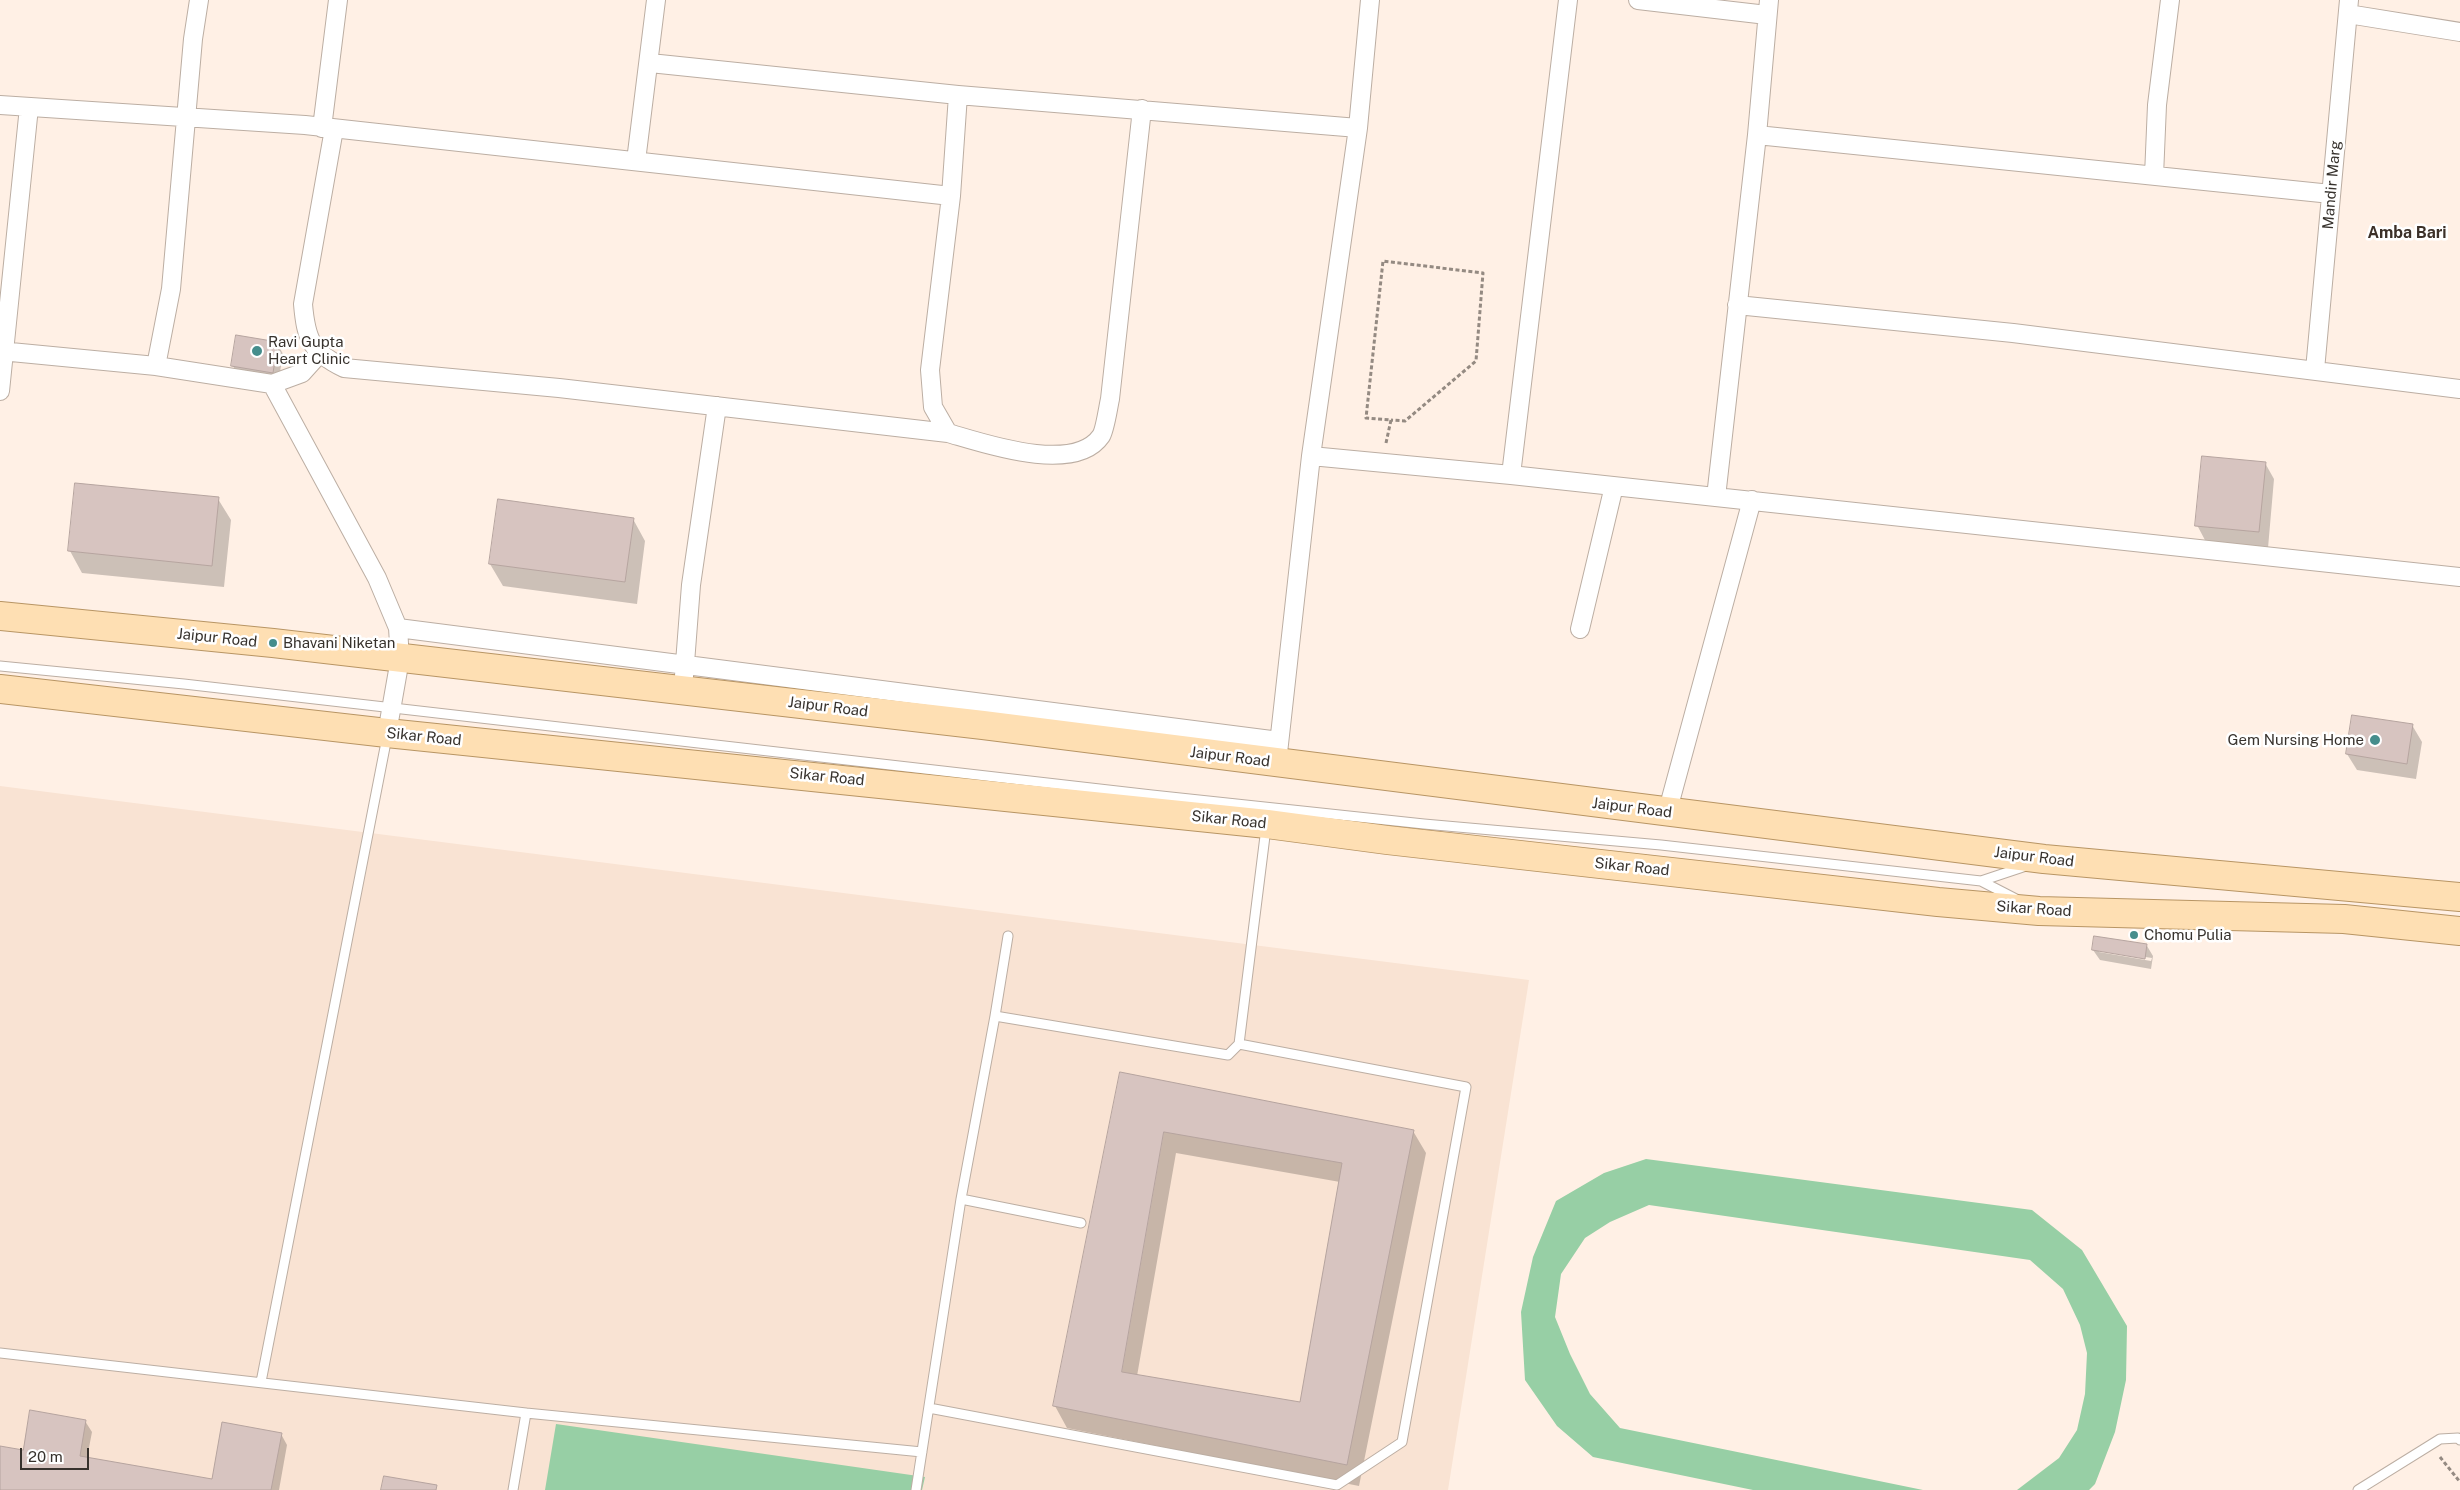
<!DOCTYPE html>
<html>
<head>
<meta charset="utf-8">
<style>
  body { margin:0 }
  #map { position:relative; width:2460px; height:1490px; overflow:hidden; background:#fff0e5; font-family:"Public Sans",sans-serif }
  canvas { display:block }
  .scale { position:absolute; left:20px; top:1448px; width:69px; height:22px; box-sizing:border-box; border:2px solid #37322d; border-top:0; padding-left:6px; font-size:15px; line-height:18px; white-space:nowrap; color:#37322d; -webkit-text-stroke:4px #fff; paint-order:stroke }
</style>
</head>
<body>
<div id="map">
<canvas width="2460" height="1490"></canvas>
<div class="scale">20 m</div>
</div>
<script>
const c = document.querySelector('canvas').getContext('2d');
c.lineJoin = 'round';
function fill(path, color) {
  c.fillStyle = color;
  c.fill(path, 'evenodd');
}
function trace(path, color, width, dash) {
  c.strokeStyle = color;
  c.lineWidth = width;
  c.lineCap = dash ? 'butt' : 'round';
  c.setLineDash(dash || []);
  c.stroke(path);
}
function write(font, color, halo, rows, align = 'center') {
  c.font = font + ' "Public Sans",sans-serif';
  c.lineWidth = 5;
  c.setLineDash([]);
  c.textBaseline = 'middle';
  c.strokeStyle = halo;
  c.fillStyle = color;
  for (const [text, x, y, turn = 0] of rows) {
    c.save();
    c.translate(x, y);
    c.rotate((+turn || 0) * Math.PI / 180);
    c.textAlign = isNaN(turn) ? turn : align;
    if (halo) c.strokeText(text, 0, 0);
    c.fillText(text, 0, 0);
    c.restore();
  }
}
fill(new Path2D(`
  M0 786 1529 980 1448 1490H0Z`), '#f9e3d3');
fill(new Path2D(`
  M1646 1159 2032 1210 2082 1250 2127 1326 2126 1380 2115 1432 2095 1484 2089 1490H2017L2059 1458 2077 1430 2085 1394 2087 1353 2080 1325 2063 1289 2030 1260 1649 1205 1610 1222 1585 1238 1561 1274 1555 1317 1570 1354 1590 1394 1620 1428 1923 1490H1753L1593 1457 1557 1426 1525 1380 1521 1312 1533 1257 1556 1201 1604 1173Z
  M556 1424 925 1477 922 1490H545Z`), '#97cfa5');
fill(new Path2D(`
  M277 343 283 354 278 384 239 377 233 366Z
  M2265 463 2274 479 2268 548 2206 542 2197 525Z
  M218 499 231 520 224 587 82 573 70 551Z
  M633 519 645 541 637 604 503 586 490 564Z
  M2412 725 2422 742 2416 779 2357 770 2347 754Z
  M2147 946 2153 956 2151 969 2100 960 2093 950ZM2099 950 2152 958 2151 961 2099 952Z
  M1121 1073 1413 1131 1426 1153 1359 1486 1067 1428 1055 1406ZM1176 1153 1340 1182 1302 1404 1137 1376Z
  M85 1421 92 1432 87 1458 213 1480 281 1434 287 1445 279 1490H0V1447L24 1451Z`), '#0003');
const building = new Path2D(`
  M236 335 278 342 273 373 231 366Z
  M2202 456 2266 462 2259 532 2195 526Z
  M75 483 219 497 212 566 68 551Z
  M498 499 634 518 625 582 489 564Z
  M2352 715 2413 724 2407 764 2346 754Z
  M2094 936 2147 944 2145 959 2092 950Z
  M1120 1072 1414 1130 1347 1465 1053 1406ZM1164 1132 1342 1163 1300 1402 1122 1372Z
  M30 1410 86 1420 80 1456 212 1479 222 1422 282 1433 271 1490H0V1446L23 1450Z
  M384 1476 437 1485 436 1490H381Z`);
fill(building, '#d7c4c0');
trace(building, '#b6a49f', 1);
const service = new Path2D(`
  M0 666 184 684 1152 795 1424 824 1661 845 1981 881 2016 899
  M1981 881 2026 866
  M995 1016 1008 936
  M961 1199 1081 1223
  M0 1353 526 1413 922 1452
  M261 1382 387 737
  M929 1408 1337 1485 1402 1442 1466 1087 1239 1044
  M513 1490 526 1413
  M916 1490 961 1199 995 1016 1228 1055 1239 1044 1266 828
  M2358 1490 2440 1439 2458 1438 2460 1440`);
const minor = new Path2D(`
  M1638 0 1767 15
  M2348 14 2460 32
  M650 63 958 95 1358 128
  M958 95 951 196 930 370 933 407 948 433C983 443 1074 475 1101 436 1105 430 1108 408 1110 399L1142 109
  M0 105 305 125 951 196
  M322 128 338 0
  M334 129 303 304C306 339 311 352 344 368L559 388 948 433
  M1757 135 2331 194
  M636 161 656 0
  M2154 176 2157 105 2170 0
  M1737 305 2013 333 2460 389
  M0 351 156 366 272 384 377 578 398 628 400 659 387 733
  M156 366 171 289 193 39 199 0
  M2315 370 2349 0
  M272 384 302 373 320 353
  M0 391 29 107
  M1311 456 1511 475 2460 577
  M1511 475 1568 0
  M1716 497 1757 135 1769 0
  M398 628 1279 741
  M1580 629 1614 486
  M684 676 691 585 717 406
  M1278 753 1311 456 1358 128 1370 0
  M1667 813 1752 500`);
const primary = new Path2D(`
  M0 616 273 643 983 725 2044 859 2460 897
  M0 689 387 733 1267 824 1387 840 1938 902 2039 911 2344 919 2460 931`);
trace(service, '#bcaea3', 11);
trace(minor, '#bcaea3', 20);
trace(primary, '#b89564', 30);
trace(new Path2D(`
  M1386 443 1391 420 1366 418 1383 261 1483 273 1476 361 1405 421 1391 420
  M2440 1457 2460 1482`), '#948a82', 3, [4, 2.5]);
trace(service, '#fff', 9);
trace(minor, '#fff', 18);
trace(primary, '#fedfb3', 28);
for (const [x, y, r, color] of [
  [257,351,6,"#458d8c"],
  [273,643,5,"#458d8c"],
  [2375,740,6,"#458d8c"],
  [2134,935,5,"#458d8c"]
]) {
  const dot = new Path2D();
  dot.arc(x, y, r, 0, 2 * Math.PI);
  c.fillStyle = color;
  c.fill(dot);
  trace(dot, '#fff', 2);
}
write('15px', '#37322d', '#fff', [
  ["Mandir Marg",2332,185,-85],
  ["Jaipur Road",217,638,6],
  ["Jaipur Road",828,707,7],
  ["Sikar Road",424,737,6],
  ["Jaipur Road",1230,757,7],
  ["Sikar Road",827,777,6],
  ["Jaipur Road",1632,808,7],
  ["Sikar Road",1229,820,6],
  ["Jaipur Road",2034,857,7],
  ["Sikar Road",1632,867,6],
  ["Sikar Road",2034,909,4]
]);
write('15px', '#37322d', '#fff', [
  ["Ravi Gupta",268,342],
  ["Heart Clinic",268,359],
  ["Bhavani Niketan",283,643],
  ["Gem Nursing Home",2364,740,"right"],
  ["Chomu Pulia",2144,935]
], 'left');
write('bold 16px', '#3c3028', '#fff', [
  ["Amba Bari",2407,233]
]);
</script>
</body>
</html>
